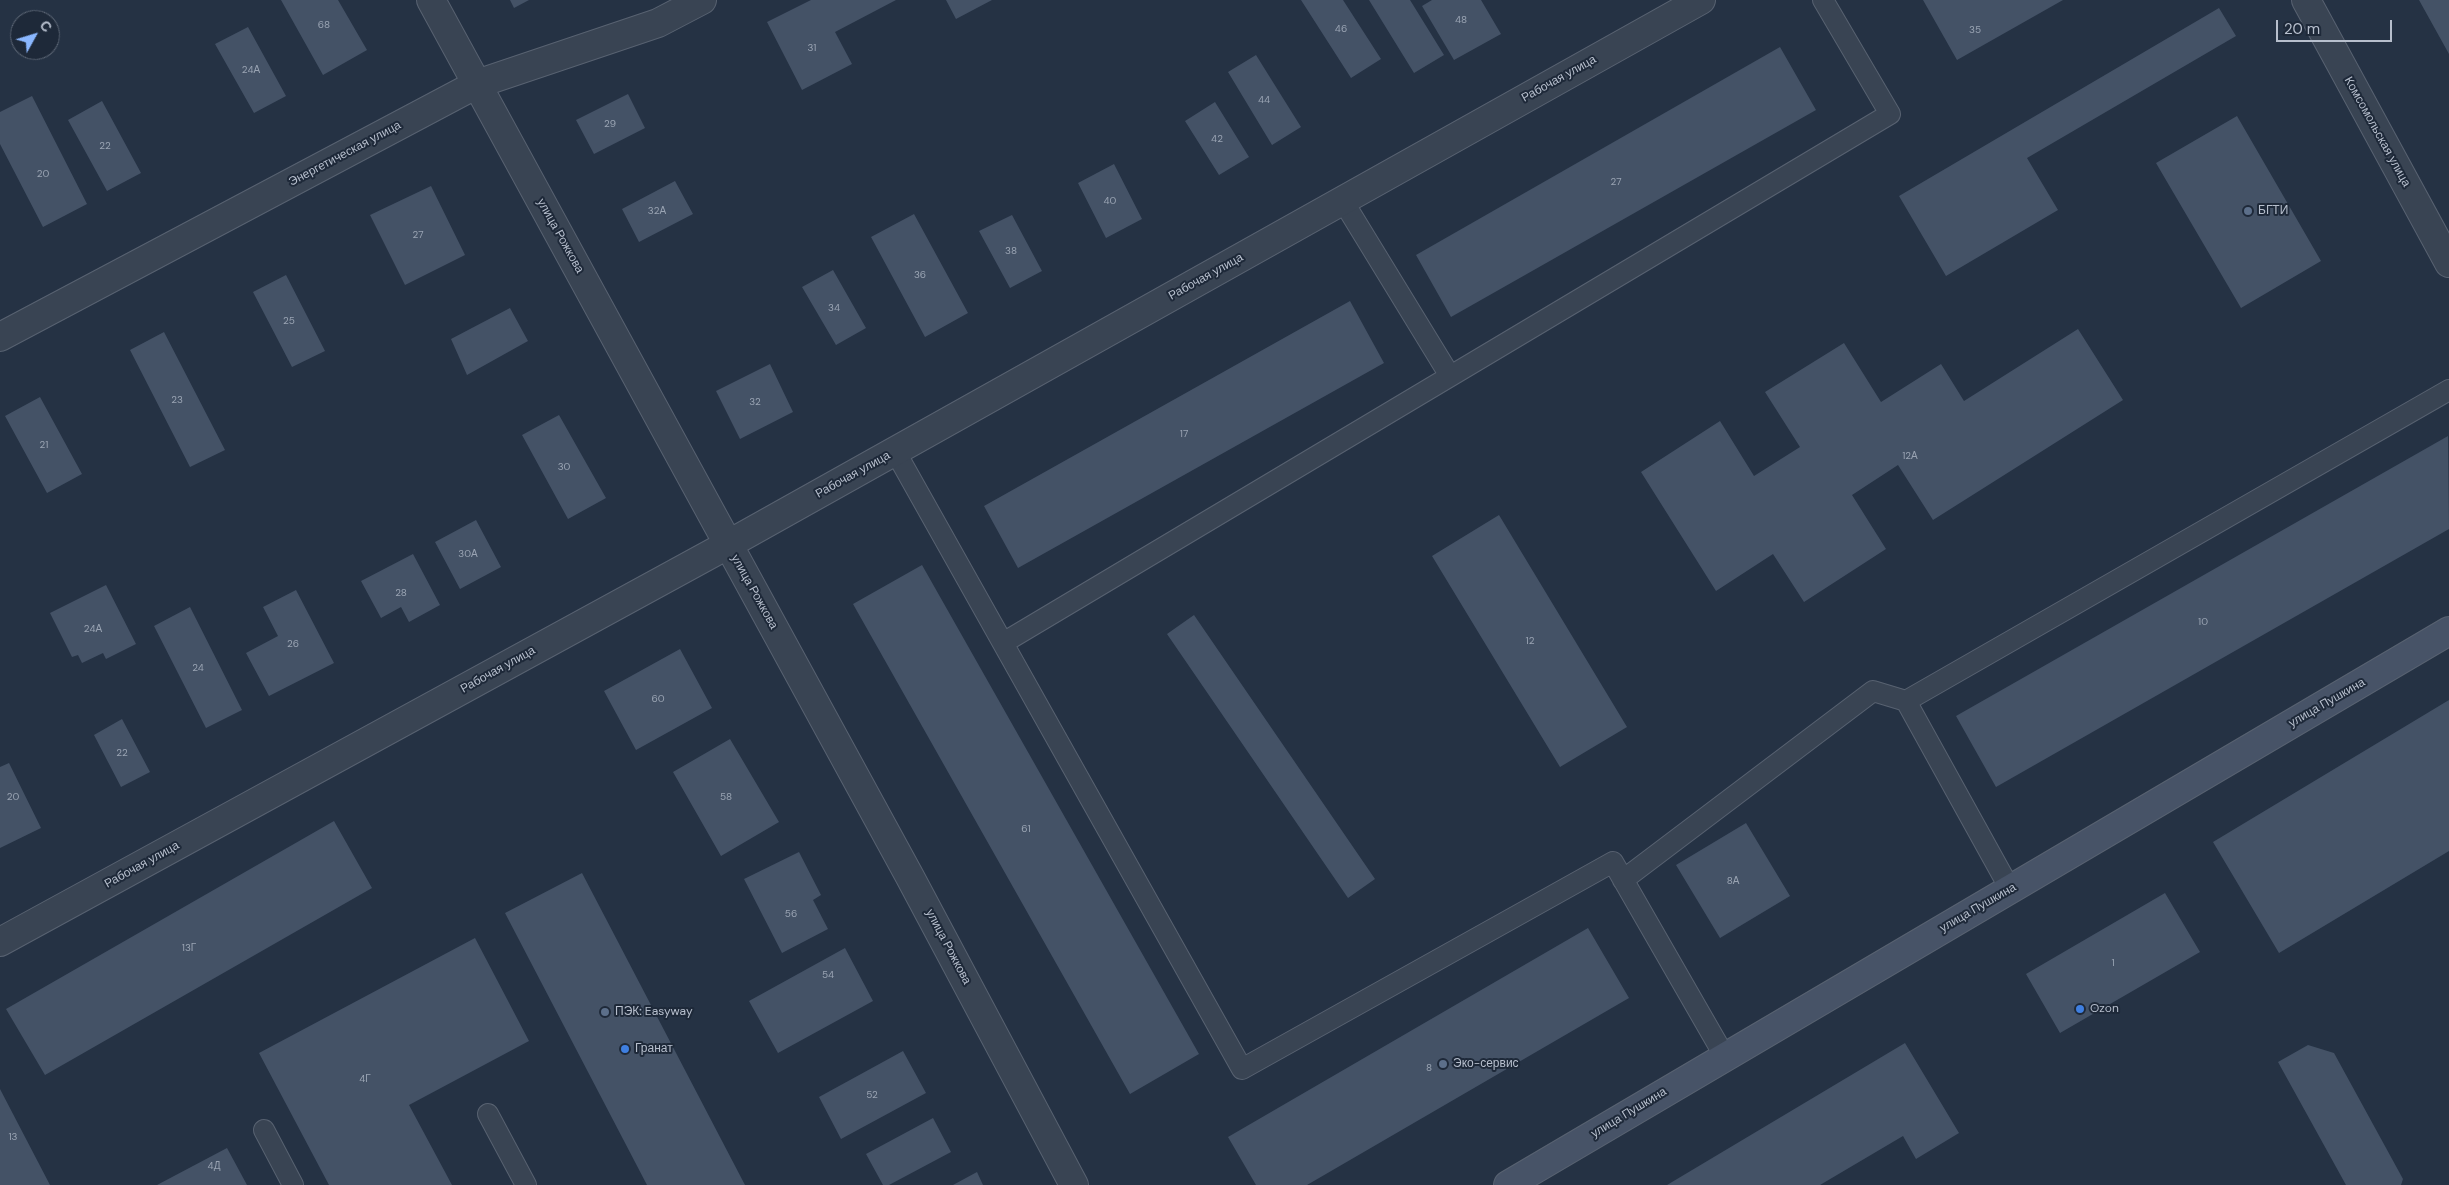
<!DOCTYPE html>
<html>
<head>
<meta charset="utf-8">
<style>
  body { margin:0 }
  #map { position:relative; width:2449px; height:1185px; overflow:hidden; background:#253244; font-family:"DM Sans",sans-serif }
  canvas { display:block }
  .north { position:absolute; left:10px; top:10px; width:50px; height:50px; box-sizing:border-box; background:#1e2939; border:1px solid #5b6574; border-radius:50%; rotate:51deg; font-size:14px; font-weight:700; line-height:20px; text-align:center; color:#b7bfcd }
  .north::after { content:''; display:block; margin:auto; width:18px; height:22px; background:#8ab7ff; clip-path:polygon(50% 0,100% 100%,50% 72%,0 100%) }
  .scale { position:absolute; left:2276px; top:20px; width:116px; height:22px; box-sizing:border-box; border:2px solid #b7bfcd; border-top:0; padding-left:6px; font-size:15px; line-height:18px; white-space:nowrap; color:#b7bfcd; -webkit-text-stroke:4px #1e2939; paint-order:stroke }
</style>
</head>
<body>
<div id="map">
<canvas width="2449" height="1185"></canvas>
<div class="north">С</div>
<div class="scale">20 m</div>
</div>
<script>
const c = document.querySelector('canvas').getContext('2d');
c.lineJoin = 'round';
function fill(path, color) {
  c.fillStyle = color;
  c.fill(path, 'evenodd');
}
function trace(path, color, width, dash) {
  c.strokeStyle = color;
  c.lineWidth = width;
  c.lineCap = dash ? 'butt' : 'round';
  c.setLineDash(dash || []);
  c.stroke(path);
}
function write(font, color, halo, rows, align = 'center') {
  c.font = font + ' "DM Sans",sans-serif';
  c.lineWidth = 4;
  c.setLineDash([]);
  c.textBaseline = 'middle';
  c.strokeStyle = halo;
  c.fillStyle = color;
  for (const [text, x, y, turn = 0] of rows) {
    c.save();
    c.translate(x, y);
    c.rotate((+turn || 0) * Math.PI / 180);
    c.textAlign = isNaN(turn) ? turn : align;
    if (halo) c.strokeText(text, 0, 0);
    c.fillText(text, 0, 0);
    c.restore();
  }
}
fill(new Path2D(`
  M281 0H338L367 50 323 75Z
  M510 0H529L514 8Z
  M811 0H896L835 32 852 64 802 90 767 22Z
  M946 0H992L956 19Z
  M1301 0H1343L1381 59 1351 78Z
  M1369 0H1410L1444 55 1414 73Z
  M1432 0H1481L1501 34 1454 60 1422 6Z
  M1923 0H2063L1957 60Z
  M2419 0H2449V54Z
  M2219 8 2236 36 2027 158 2058 210 1946 276 1899 196Z
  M248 27 286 96 254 113 215 44Z
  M1780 47 1816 110 1451 317 1416 255Z
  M1256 55 1301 127 1272 145 1228 72Z
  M628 94 645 128 594 154 576 120Z
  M32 96 87 204 43 227 0 144V112Z
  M102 101 141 173 107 191 68 120Z
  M1215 102 1249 157 1219 175 1185 121Z
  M2237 116 2321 261 2241 308 2156 163Z
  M1114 164 1142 219 1106 238 1078 183Z
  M675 181 693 214 639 242 622 209Z
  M431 186 465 255 405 285 370 215Z
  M914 214 968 313 925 337 871 237Z
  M1012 215 1042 271 1010 288 979 231Z
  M833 270 866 328 836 345 802 287Z
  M286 275 325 351 292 367 253 292Z
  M1350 301 1384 363 1018 568 984 506Z
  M510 308 528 341 467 375 451 339Z
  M2078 329 2123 400 1933 520 1898 465 1852 495 1886 549 1804 602 1773 554 1716 591 1641 472 1720 421 1754 476 1800 447 1765 392 1844 343 1881 402 1941 364 1964 401Z
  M164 332 225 450 190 467 130 350Z
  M770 364 793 412 740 439 716 391Z
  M40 397 82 474 47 493 5 416Z
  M559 415 606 498 568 519 522 435Z
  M2448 436 2449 529 1996 787 1956 716Z
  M1499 515 1627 727 1560 767 1432 556Z
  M476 520 501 567 460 589 435 542Z
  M413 554 440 605 409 622 401 607 381 618 361 581Z
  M922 565 1199 1054 1130 1094 853 604Z
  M106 585 136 644 106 659 103 653 82 663 78 655 72 657 50 613Z
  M296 590 334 663 269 696 246 653 278 636 263 607Z
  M190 607 242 710 206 728 154 626Z
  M1194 615 1375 879 1348 898 1167 634Z
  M680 649 712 708 636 750 604 691Z
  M2449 700V851L2279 953 2213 842Z
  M122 719 150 772 121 787 94 735Z
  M730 739 779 822 721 856 673 772Z
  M9 763 41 828 0 848V767Z
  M334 821 372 888 45 1075 6 1009Z
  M1746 823 1790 896 1720 938 1676 865Z
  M799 852 821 895 813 900 828 929 782 953 744 879Z
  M582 873 745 1185H647L505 913Z
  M2165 893 2200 952 2060 1033 2026 974Z
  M1588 928 1629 998 1307 1185H1256L1228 1137Z
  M475 938 529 1041 409 1105 452 1185H329L259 1053Z
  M845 948 873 1001 778 1053 749 1001Z
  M1905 1043 1959 1133 1916 1159 1903 1136 1820 1185H1667Z
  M2308 1045 2334 1053 2403 1179 2401 1185H2346L2278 1062Z
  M903 1051 926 1093 841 1139 819 1097Z
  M0 1089 50 1185H0Z
  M933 1118 951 1152 889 1185H883L866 1154Z
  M227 1148 247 1185H157Z
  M977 1172 983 1185H953Z`), '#445266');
const service = new Path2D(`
  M1343 201 1450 376
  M895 451 1242 1069 1613 862 1725 1057
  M1003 643 1890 114 1823 0
  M1623 880 1873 691 1906 701
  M2010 889 1906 701 2449 390
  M488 1114 526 1185
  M264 1130 293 1185`);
const minor = new Path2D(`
  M431 0 910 877 1074 1185
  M2306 0 2449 263
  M0 337 477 84 658 23 702 0
  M0 942 729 544 1701 0`);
const secondary = new Path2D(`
  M1508 1185 2449 631`);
trace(service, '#586271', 22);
trace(minor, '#586271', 30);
trace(secondary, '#586271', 30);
trace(service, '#394453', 20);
trace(minor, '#394453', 28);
trace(secondary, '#475367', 28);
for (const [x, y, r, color] of [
  [2248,211,5,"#5c6f8a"],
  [2080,1009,5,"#3f7fe0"],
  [605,1012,5,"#5c6f8a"],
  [625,1049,5,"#3f7fe0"],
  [1443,1064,5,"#5c6f8a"]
]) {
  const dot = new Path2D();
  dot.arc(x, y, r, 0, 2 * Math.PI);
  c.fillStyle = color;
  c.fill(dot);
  trace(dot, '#1e2939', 2);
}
write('10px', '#9aa4b3', null, [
  ["48",1461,20],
  ["68",324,25],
  ["46",1341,29],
  ["35",1975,30],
  ["31",812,48],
  ["24А",251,70],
  ["44",1264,100],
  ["29",610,124],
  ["42",1217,139],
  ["22",105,146],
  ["20",43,174],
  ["27",1616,182],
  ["40",1110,201],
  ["32А",657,211],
  ["27",418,235],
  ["38",1011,251],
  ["36",920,275],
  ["34",834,308],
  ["25",289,321],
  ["23",177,400],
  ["32",755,402],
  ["17",1184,434],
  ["21",44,445],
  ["12А",1910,456],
  ["30",564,467],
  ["30А",468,554],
  ["28",401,593],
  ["10",2203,622],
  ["24А",93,629],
  ["12",1530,641],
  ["26",293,644],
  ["24",198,668],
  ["60",658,699],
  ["22",122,753],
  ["20",13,797],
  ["58",726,797],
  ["61",1026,829],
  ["8А",1733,881],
  ["56",791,914],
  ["13Г",189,948],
  ["1",2113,963],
  ["54",828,975],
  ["8",1429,1068],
  ["4Г",365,1079],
  ["52",872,1095],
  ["13",13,1137],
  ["4Д",214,1166]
]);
write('12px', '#b7bfcd', '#1e2939', [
  ["Рабочая улица",1559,79,-29],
  ["Комсомольская улица",2377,132,61],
  ["Энергетическая улица",345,154,-28],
  ["улица Рожкова",560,236,61],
  ["Рабочая улица",1206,277,-29],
  ["Рабочая улица",853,475,-29],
  ["улица Рожкова",754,592,61],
  ["Рабочая улица",498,670,-29],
  ["улица Пушкина",2327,703,-30],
  ["Рабочая улица",142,865,-29],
  ["улица Пушкина",1978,908,-30],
  ["улица Рожкова",948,947,62],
  ["улица Пушкина",1629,1113,-31]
]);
write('12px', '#b7bfcd', '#1e2939', [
  ["БГТИ",2258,211],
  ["Ozon",2090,1009],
  ["ПЭК: Easyway",615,1012],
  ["Гранат",635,1049],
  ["Эко-сервис",1453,1064]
], 'left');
</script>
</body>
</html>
